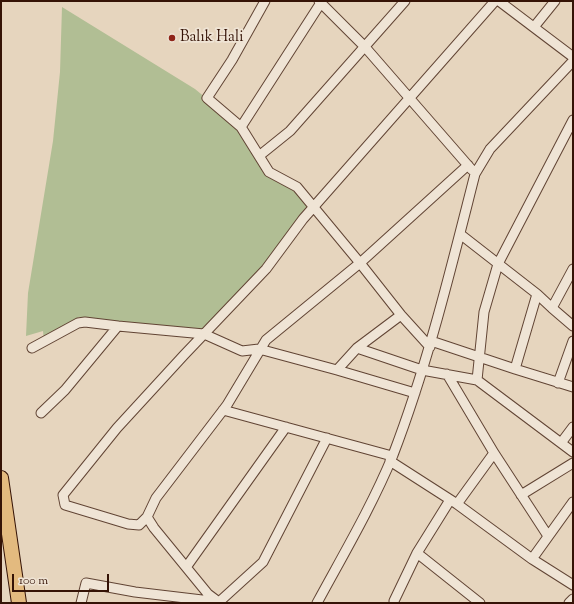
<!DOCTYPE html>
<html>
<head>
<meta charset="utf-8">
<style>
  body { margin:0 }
  #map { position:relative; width:574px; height:604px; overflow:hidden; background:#e6d5be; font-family:"Sorts Mill Goudy",serif }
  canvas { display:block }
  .frame { position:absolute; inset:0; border:2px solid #351306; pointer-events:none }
  .scale { position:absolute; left:12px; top:574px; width:97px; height:18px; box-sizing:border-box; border:2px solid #351306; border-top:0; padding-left:5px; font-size:12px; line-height:14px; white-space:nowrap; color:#351306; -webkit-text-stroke:3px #efe4d5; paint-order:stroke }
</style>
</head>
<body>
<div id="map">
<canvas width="574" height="604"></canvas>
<div class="frame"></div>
<div class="scale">100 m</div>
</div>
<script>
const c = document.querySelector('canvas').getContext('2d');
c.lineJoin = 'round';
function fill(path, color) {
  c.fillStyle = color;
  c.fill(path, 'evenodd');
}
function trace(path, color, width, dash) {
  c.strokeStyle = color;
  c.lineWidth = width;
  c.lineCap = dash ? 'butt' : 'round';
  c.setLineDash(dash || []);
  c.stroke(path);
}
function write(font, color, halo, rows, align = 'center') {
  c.font = font + ' "Sorts Mill Goudy",serif';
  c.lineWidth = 3.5;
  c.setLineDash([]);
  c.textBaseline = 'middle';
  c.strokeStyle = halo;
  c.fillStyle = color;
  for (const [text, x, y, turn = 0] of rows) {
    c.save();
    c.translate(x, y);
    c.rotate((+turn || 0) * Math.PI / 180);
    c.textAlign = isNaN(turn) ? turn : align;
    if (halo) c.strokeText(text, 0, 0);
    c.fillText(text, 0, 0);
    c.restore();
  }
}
fill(new Path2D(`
  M62 7 195 89 241 127 269 172 297 187 314 207 204 334 118 326 79 317 44 341 43 331 26 336 28 293 53 141 60 72Z`), '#b1be94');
const minor = new Path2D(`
  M265 1 232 60 207 98 241 127 322 1
  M319 1 365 47 472 170
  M499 1 573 57
  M534 27 555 1
  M241 127 269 172 297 187 360 263 468 165
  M259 156 290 131 405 1
  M460 234 537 294
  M573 269 552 308 537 294 515 369 573 387
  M552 308 573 326
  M431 341 515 369
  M32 348 78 323 85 322 118 326
  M357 348 422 370 477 380
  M337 370 357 348 401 315
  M447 374 494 453 548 536
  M558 383 573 341
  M223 410 392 456
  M41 413 65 390 118 326 204 334 242 351 259 349 337 370 415 393
  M573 427 561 443 573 452
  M561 443 477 380 484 312 498 264 573 120
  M390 461 457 504 532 559 573 502
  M521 495 573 463
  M450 500 417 553 480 603
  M457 504 494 453
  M147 517 139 525 128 524 65 505 63 495 117 428 184 355 266 269 303 219 495 1
  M532 559 573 585
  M187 566 286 427
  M394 601 417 553
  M81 603 86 583 135 592 219 602 263 562 327 438
  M220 603 208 594 154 528 147 517 156 498 227 405 266 340 360 263 401 315 430 347
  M317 603C343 555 372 506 393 455 428 364 451 268 475 174L490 149 573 61
  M569 603 573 599`);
const highway = new Path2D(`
  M1 478 19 603`);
trace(minor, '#614434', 11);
trace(highway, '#351306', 16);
trace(minor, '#efe4d5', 9);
trace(highway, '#e3ba7f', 14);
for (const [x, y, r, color] of [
  [172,38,4,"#8f2418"]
]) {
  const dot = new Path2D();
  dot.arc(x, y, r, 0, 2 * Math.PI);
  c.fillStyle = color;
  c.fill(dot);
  trace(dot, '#efe4d5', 1.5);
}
write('15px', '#351306', '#efe4d5', [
  ["Balık Hali",180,38]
], 'left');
</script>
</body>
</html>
